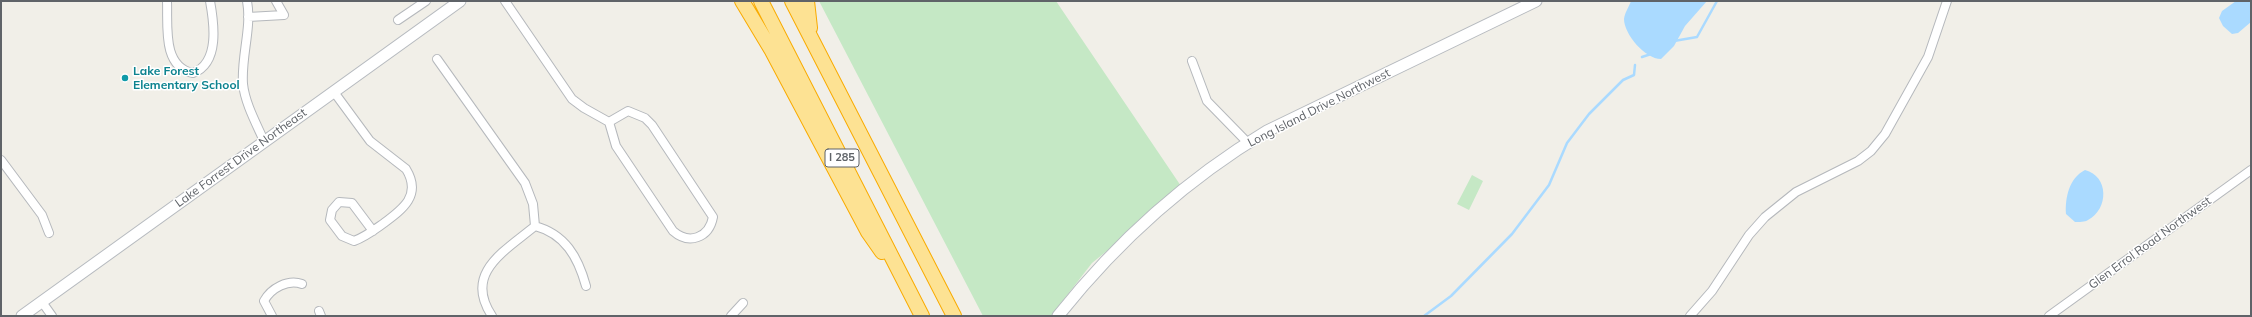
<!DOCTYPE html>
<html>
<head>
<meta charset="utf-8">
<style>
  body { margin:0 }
  #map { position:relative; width:2252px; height:317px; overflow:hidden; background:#f1efe8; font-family:Mulish,sans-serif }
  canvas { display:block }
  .frame { position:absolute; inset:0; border:2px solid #5f6368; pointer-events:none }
</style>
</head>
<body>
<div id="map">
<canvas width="2252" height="317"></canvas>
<div class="frame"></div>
</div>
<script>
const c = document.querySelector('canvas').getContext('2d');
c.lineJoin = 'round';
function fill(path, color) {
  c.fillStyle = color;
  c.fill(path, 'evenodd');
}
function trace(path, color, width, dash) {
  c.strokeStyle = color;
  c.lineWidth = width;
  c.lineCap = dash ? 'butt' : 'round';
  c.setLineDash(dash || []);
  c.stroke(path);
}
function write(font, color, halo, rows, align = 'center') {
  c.font = font + ' Mulish,sans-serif';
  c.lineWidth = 3;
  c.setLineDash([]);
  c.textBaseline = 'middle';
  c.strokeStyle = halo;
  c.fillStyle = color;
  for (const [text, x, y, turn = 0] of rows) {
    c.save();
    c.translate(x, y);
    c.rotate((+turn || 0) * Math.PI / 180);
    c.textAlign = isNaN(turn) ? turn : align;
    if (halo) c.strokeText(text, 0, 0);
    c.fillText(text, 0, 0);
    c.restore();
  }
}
fill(new Path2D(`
  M819 1H1056L1183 189 1092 263 1051 316H983Z
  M1472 175 1483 181 1469 210 1457 204Z`), '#c5e8c5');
fill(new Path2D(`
  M1631 1H1707L1685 26 1674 46 1661 59C1645 59 1624 34 1624 19 1625 12 1629 7 1631 1Z
  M2236 1H2251V22L2238 33 2232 34 2223 26 2219 18 2222 11Z
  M2085 170C2109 176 2109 209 2088 220 2085 222 2079 222 2075 222L2066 214C2065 198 2069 178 2085 170Z`), '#aadaff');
trace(new Path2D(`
  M1674 41 1697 37 1717 1
  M1642 57 1651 54
  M1424 316 1451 296 1512 234 1549 185 1567 143 1589 114 1623 80 1634 75 1635 65`), '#aadaff', 2.5);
const street = new Path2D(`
  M167 1C168 26 162 67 193 73 220 63 214 23 210 1
  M247 1C252 28 241 56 243 84 245 103 256 123 264 141
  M505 1 572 99 584 108 609 122
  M248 17 284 15 276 1
  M398 20 426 1
  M437 59 525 183 533 204 535 226
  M1192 61 1207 101 1248 143
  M334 92 370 141 406 169C422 195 403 209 384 223 374 230 365 237 354 241L342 236 330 220 332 210 339 202 352 203 373 231
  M628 111 645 118 652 125 713 217C709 238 689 245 673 231L616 146 609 122Z
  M1 160 42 215 49 233
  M535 226C565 234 578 257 586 286
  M42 302 52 316
  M319 311 321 316
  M272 316 264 301C271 288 288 279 302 284
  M492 316C463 273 505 251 535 226
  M731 316 743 303
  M1690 316 1712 291 1749 235 1765 217 1796 192 1858 161 1871 151 1885 134 1928 57 1947 1
  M2049 316 2251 170`);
const secondary = new Path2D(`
  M22 316 460 1
  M1058 316C1116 243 1187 179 1267 131L1536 1`);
const highway = new Path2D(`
  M742 1 772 51 868 232 882 252
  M761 1 922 316
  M792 1 954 316
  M807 1 810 28`);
trace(street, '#b5b8bc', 10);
trace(secondary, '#b6babf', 13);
trace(highway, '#f9ab00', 16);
trace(street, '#fff', 8);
trace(secondary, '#fff', 11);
trace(highway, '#fde293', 14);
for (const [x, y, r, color] of [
  [125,78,4,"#0f9aa8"]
]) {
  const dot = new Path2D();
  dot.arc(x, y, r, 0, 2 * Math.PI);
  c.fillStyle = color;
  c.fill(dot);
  trace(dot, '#fff', 1.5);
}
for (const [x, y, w] of [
  [842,158,34]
]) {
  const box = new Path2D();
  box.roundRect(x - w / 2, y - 9, w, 18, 3);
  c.fillStyle = '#fff';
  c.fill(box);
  trace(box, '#5f6368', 1);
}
write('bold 11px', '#5f6368', null, [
  ["I 285",842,158]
]);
write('bold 12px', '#0d838f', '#fff', [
  ["Lake Forest",133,71],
  ["Elementary School",133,85]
], 'left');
write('12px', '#5f6368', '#fff', [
  ["Long Island Drive Northwest",1319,108,-27],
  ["Lake Forrest Drive Northeast",241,158,-36],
  ["Glen Errol Road Northwest",2150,243,-36]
]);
</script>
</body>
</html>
